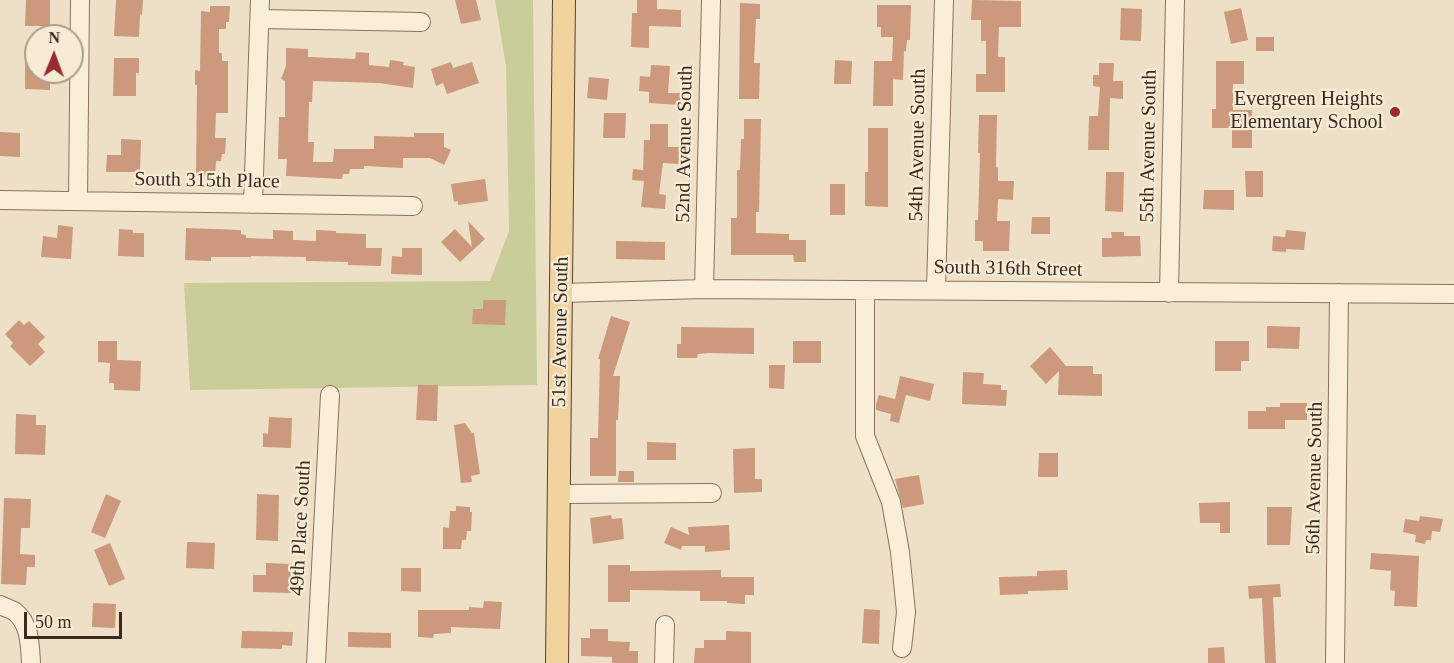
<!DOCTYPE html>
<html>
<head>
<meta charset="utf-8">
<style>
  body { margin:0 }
  #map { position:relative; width:1454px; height:663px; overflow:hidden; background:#eee0c6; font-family:"Times New Roman",serif }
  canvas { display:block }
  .north { position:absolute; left:24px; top:24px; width:60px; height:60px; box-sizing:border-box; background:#f6ebd5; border:2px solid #ab9e8c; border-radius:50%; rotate:1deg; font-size:16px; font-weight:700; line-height:24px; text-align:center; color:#3a2b1f }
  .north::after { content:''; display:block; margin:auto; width:21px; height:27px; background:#982c32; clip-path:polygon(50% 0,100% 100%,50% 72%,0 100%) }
  .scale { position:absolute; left:24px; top:612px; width:98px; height:27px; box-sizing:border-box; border:3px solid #3a2b1f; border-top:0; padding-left:8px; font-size:18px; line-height:21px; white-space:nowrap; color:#3a2b1f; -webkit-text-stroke:4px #f6ebd5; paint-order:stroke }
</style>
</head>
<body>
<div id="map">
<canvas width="1454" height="663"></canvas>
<div class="north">N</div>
<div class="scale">50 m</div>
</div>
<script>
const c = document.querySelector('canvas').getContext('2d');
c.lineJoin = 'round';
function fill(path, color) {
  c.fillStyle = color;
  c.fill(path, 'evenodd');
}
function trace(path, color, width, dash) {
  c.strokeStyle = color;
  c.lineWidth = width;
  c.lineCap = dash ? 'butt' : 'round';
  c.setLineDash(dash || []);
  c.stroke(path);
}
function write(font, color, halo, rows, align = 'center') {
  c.font = font + ' "Times New Roman",serif';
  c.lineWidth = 4.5;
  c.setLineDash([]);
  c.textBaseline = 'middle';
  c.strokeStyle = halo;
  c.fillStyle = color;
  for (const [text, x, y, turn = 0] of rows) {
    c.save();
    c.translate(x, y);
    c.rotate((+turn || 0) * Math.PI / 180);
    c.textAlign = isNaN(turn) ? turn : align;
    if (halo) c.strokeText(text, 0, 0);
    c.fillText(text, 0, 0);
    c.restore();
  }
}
fill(new Path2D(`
  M495 0H533L537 385 190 390 184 283 490 281 509 231 506 66Z`), '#c9cd99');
fill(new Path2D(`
  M26 0H50V26H25Z
  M116 0H143L142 15 140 14 139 37 114 36Z
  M455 0H476L481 20 461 24Z
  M637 0H657V9L681 10V27L649 26V48L631 47 632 13H637Z
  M972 0 1021 1V27H999L998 57H1005V92H976V74H986V41H981V20H971Z
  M740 3 760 4V19H756L754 63H760L759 99H739Z
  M877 5H911L910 40H907L906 51H904L903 80 893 79V106H873L874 61H892L893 37H881V27H877Z
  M210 6H230L229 22H226V29H219V53H222V61H228V113H216L215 138H226L225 154H222L221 161H216L215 176 196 175 197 85H195V70L200 71 201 11 210 12Z
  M1121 8 1142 9 1141 41 1120 40Z
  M1241 8 1248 40 1231 44 1224 12Z
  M1256 37H1274V51H1256Z
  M286 48 308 49V57H311L355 59 356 52 369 53V65L389 67 390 60 404 62 403 65 415 67 413 88 379 83 313 81 312 102H309L308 142H314L313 162H333L334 149H374V136L414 137V133H444V147L451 150 444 165 430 158H403V168L364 166V169H350L349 174H343L342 179 286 176 287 159H278L279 117H285V81L281 79 286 66Z
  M25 56H36V72H50V90L25 89Z
  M114 58H139V73H136V96H113Z
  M835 60 852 61 851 84H834Z
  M1216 61H1244V84H1233V110H1252V148H1232V128H1212V109H1216Z
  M451 62 453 68 472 62 479 83 447 94 443 83 436 86 431 69Z
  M1099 63H1114L1113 81H1123V99L1110 98 1109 150H1088L1089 116H1098L1100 87 1093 86V75H1099Z
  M651 65 670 66 668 93H681L680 105 649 103V92L639 91 640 76 650 77Z
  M589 77 609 79 607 100 587 98Z
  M604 113H626L625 138H603Z
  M979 115H997L996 167 998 168V181H1014L1013 200 998 199 997 221H1010L1009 251H983V241H975V220H978L980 153H978Z
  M744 119H761L759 212H756V233L789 234V240H806V262H794L793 255H731V218H737V170H740L741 139H744Z
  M650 124H668V147H679V164L663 163 659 194 666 195 665 209 641 207 644 181 632 180 633 169 643 170 644 140H650Z
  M868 128H888V207L865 206V172H868Z
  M0 132 20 133V157L0 156Z
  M121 139 141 140 140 172H106L107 155H121Z
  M1245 171H1263V197H1246Z
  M1106 172H1124L1123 212 1105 211Z
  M485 179 488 201 458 205V201L454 202 451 184Z
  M830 184H845V215H830Z
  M1204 190H1234V210L1203 209Z
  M1032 217H1050V234H1031Z
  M468 221 485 239 460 262 441 242 455 229 472 247Z
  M58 225 73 227 71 259 41 257 43 236 57 238Z
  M186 228 241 230V234L246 235V238L273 239V230L293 231V240L316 241V230L336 231V233L366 234V248H382L381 266 348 265V262L306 261V257L251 256V257H211V261L185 260Z
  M119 229 133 230V233H144V257L118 256Z
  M1286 230 1306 232 1304 250 1286 249V252L1272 251 1273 236 1285 237Z
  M1111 232H1124V236H1140L1141 256 1102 257V238H1112Z
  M616 241 665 242V260L616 259Z
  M402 248H422V275L391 274 392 256 402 257Z
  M483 300H506L505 325 472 324 473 309H483Z
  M611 316 630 322 613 376H620L618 420H616V476H590V438H598L600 359H598Z
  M19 320 24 325 29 321 45 337 38 344 45 352 30 366 10 346 13 343 5 334Z
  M1267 326 1300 327 1299 349 1267 348Z
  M681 327 754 328V354L709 353 698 354 697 358H677V344H681Z
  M98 341H117V360L141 361 140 391 114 390V383H109L110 363 98 362Z
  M793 341H821V363H793Z
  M1215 341H1249V361H1241V371H1215Z
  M1050 347 1066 366H1093V374H1102V396L1058 395 1059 371 1046 384 1030 366Z
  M769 365H785L784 389 769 388Z
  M963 372 984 373 983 384 1001 385V390H1007L1006 406 962 404Z
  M900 376 934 384 930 401 906 395 899 423 890 421 891 414 876 410V404L879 395 895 399Z
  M418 385H438L437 421 416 420Z
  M1280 403H1307V420H1285V429H1248V411H1266V407H1280Z
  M16 414 36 415V425H46L45 455 15 454Z
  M269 417 292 418 291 448 263 447V433L268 434Z
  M465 423 472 433H474L480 474 471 476 472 482 461 483 454 425Z
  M647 442 676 443V460H647Z
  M755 448V479H762V492L734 493 733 449Z
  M1039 453H1058V477H1038Z
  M619 471H634V482H618Z
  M919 475 924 504 903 508 895 479Z
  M106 494 121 501 105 538 91 532Z
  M257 494 279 495 278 541 256 540Z
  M4 498 31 499 30 528H21L20 554 35 555V567H27L26 585 1 584Z
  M1230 502V533H1220V523H1200L1199 503Z
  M456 506 470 507V512H472L471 531H467L466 540H462L461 549H443V527L449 528 450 511H456Z
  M1267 507H1292L1290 545H1267Z
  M611 515 612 519 622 518 624 539 593 544 590 518Z
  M1420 516 1443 519 1440 532 1432 531 1431 540H1426L1425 544 1415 542 1416 535 1403 532 1405 519 1419 521Z
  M729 525 730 550 705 552V546H682L681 550 664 543 671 527 689 535 688 527Z
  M187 542 215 543 214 569 186 568Z
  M110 543 125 579 109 586 94 550Z
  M1371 553 1419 556 1417 607 1394 606 1395 591 1390 590 1391 571 1370 569Z
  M266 563 292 564 291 593 253 592V575H266Z
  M608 565H630V571L721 570V577H754V595H745V604L727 603V601H700V591L630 590V602H608Z
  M401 568H421V592L401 591Z
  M1067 570 1068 590 1028 591V594L1000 595 999 577 1037 576V571Z
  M1280 584 1281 597H1273L1276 663H1265L1262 598 1249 599 1248 586Z
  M484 601 502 602 500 629 451 627V633L434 634 433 638 418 637V610H469V607L483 608Z
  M93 603 116 604 115 628 92 627Z
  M864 609 880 610 879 644 862 643Z
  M590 629H608V641L630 642 629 651H638V663H612V657L581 656V638H590Z
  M242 631 293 632 292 646 282 645V649L241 648Z
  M726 631 751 632V663H694L695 648H704V640H726Z
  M348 632 391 633V648L348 647Z
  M1224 647 1225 663H1208V648Z`), '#cc997c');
const minor = new Path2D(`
  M260 19 421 22
  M0 200 413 206
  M78 201 80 0
  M253 204 260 0
  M704 289 711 0
  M865 290V436L891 502 900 552 906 612 902 648
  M936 290 944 0
  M561 293 704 289 1454 294
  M1169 293 1175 0
  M559 494 712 493
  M0 605C4 607 10 609 14 611 30 623 30 645 31 663
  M316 663 330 395
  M664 663 665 625
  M1335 663 1339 293`);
const major = new Path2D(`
  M557 663 564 0`);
trace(minor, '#8a725b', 20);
trace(major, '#574030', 24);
trace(minor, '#f9eed9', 18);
trace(major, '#f1d39e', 22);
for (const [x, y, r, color] of [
  [1395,112,6,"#982c32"]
]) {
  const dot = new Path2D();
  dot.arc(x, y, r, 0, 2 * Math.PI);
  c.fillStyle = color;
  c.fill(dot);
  trace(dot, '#f6ebd5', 2);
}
write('20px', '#3a2b1f', '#f6ebd5', [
  ["Evergreen Heights",1383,100],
  ["Elementary School",1383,123]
], 'right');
write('20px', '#3a2b1f', '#f6ebd5', [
  ["52nd Avenue South",685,144,-89],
  ["54th Avenue South",918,145,-89],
  ["55th Avenue South",1149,146,-89],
  ["South 315th Place",207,181,1],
  ["South 316th Street",1008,269,1],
  ["51st Avenue South",561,332,-89],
  ["56th Avenue South",1315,478,-89],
  ["49th Place South",301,528,-87]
]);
</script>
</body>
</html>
